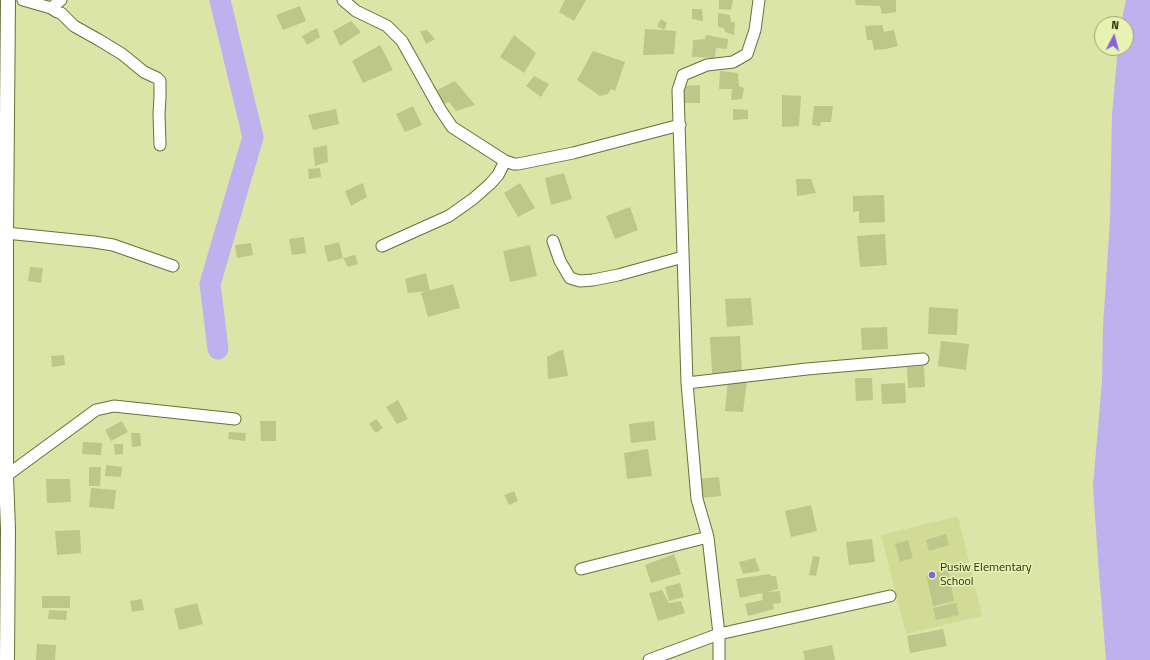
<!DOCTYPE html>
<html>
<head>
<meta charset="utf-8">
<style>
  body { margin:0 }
  #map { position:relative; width:1150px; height:660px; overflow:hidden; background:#dbe5a7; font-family:"Titillium Web",sans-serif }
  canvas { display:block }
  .north { position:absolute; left:1094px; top:16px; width:40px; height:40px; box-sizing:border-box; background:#e8f3b3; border:1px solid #9ba373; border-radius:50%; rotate:6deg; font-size:11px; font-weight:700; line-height:16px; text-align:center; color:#272b12 }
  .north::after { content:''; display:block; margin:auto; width:14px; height:18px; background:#8b62dd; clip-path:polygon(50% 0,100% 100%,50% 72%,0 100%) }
</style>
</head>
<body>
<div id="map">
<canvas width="1150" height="660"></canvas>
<div class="north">N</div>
</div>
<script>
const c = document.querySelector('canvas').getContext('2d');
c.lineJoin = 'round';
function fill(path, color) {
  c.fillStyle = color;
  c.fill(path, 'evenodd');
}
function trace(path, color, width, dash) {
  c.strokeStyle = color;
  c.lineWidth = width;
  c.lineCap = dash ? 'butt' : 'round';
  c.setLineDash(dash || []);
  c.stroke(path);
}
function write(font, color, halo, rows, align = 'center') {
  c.font = font + ' "Titillium Web",sans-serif';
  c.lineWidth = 3;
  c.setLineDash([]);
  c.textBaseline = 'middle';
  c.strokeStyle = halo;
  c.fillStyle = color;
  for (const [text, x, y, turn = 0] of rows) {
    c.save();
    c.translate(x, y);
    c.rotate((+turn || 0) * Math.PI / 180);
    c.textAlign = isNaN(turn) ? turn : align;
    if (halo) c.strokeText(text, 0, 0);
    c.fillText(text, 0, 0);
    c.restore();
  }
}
fill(new Path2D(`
  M958 516 982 616 906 634 881 535Z`), '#d1db96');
fill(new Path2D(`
  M1126 0H1150V660H1106L1098 560 1093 486 1102 382 1103 326 1110 220 1112 114 1118 48H1126V24H1121Z`), '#bfb0ee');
trace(new Path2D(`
  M218 349 210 284 253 137 220 0`), '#bfb0ee', 21);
fill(new Path2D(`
  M565 0H586L574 21 559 12Z
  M719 0H733L731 10 719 9Z
  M855 0H896V12L882 14 880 6 856 5Z
  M300 6 306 21 283 30 276 15Z
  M692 9H702L703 21 692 19Z
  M718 13 730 15 731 22H735L734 35 725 32 724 28 718 27Z
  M661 19 667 23 664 30 657 26Z
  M351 21 361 32 340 46 333 31Z
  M882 25 884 32 894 30 898 46 886 49 874 50 872 40H867L865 26Z
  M317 28 320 37 307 45 302 36Z
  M645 29 676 31 674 54 643 55Z
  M427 30 435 39 426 44 420 31Z
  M514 35 536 53 524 73 500 57Z
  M706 35 728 39 727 49 716 48 715 58 692 57 693 40 705 39Z
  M380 45 393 70 363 83 352 61Z
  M593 51 625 62 615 91 611 89 608 94 600 96 577 80Z
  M720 71 738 73 739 86 744 88 742 99 731 100 732 89H719Z
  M534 76 549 84 541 97 526 86Z
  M455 81 475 105 456 111 449 102 442 105 437 90Z
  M700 85V103H684V86Z
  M782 95 801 96 799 126 782 127Z
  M413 106 422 125 405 132 396 114Z
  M814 106H833L831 122H821L820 126 812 125Z
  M336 109 339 124 313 130 308 115Z
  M733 109 748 110V119L733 120Z
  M327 145 328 162 315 166 313 148Z
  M320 168 321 177 309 179 308 169Z
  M564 173 572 199 551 205 545 178Z
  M796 179H811L816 193 797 196Z
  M363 183 367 197 351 206 345 191Z
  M520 183 535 208 518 217 504 193Z
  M884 195 885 222 859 223V211L853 212V196Z
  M630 207 638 230 615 239 606 216Z
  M885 234 887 265 860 267 857 236Z
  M304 237 306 253 292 255 289 239Z
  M339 242 343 258 328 262 324 246Z
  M251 243 253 255 237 258 235 245Z
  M530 245 537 276 510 282 503 251Z
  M355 255 358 264 348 267 343 258Z
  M30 267 43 268 41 283 28 281Z
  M426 273 430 291 408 293 405 279Z
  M453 284 460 308 428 317 421 293Z
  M751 298 753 325 727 327 725 299Z
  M929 307 958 309 957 335 928 334Z
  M887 327 888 349 862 350 861 328Z
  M740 336 742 372 712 373 710 337Z
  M941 341 969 344 966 370 938 366Z
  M563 349 568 376 548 379 547 357Z
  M64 355 65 365 52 367 51 356Z
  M924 366 925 387 908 388 907 367Z
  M855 378H872L873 400 856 401Z
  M728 379 747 381 743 412 725 411Z
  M905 383 906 403 882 404 881 384Z
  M398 400 408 419 397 424 386 407Z
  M376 419 383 428 376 433 369 424Z
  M122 421 128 432 111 441 105 430Z
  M260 421H276V441H261Z
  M654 421 656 440 631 443 629 424Z
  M229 432 246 433 245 441 228 439Z
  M131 433H140L141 446 132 447Z
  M83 442 102 443 101 455 82 454Z
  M114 444H123V454L115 455Z
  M648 449 652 476 627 479 624 453Z
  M106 465 122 467 121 477 105 476Z
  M89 467H101L100 486H89Z
  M719 477 721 496 700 498 698 479Z
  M46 479H70L71 502 47 503Z
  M91 488 116 490 114 509 89 507Z
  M514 491 518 501 509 505 504 495Z
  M811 505 817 531 791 537 785 511Z
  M80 530 81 553 57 555 55 531Z
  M946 534 949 545 929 551 926 540Z
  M872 539 875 562 849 565 846 542Z
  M908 540 913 558 900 562 895 544Z
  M674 554 681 574 651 583 645 565Z
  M813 556 820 557 816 576 809 575Z
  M755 558 760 571 743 574 739 562Z
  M948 570 954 601 933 606 926 574Z
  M770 574 771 576H776L778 589 767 592 780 591 781 603 773 604 774 609 748 616 745 604 763 600 762 593 740 598 736 579Z
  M680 583 684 597 669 601 665 587Z
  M662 590 669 603 681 601 685 613 658 621 649 593Z
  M42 596H70V608H42Z
  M142 599 144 610 132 612 130 601Z
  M197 603 203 624 179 630 174 609Z
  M956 603 959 615 936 620 933 608Z
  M49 610 67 611 66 620 48 619Z
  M943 629 947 646 910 653 907 636Z
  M37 644 56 645 55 660H36Z
  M832 645 835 660H805L803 651Z`), '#bdc789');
const minor = new Path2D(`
  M23 0 51 8 61 0
  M343 0 356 11 387 26 402 41 440 109 452 127 505 161 514 164H518L573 153 680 125
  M51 8 57 12 61 13 74 26 99 40 122 54 144 72 157 78 160 81V97L159 114 160 145
  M6 233 94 242 113 245 173 266
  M553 241 560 261 570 278 580 281 593 280 618 275 683 257
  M382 246 449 216 473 199 490 184 498 175 505 161
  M687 383 807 369 923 359
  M6 476 96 410 114 406 235 419
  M581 569 708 537
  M649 660 719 634 890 596
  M719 660V634L708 537 697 499 687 383 678 90 683 75 707 65 733 62 747 54 755 30 759 0`);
const tertiary = new Path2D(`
  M7 660 8 529 6 476V233L8 0`);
trace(minor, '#687036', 13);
trace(tertiary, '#687036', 16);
trace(minor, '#fff', 11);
trace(tertiary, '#fff', 14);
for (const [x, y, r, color] of [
  [932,575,4,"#8b62dd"]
]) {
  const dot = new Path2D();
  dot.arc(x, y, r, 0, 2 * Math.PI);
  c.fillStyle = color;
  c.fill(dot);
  trace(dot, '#e8f3b3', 1.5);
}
write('12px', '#272b12', '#e8f3b3', [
  ["Pusiw Elementary",940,568],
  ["School",940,582]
], 'left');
</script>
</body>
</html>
